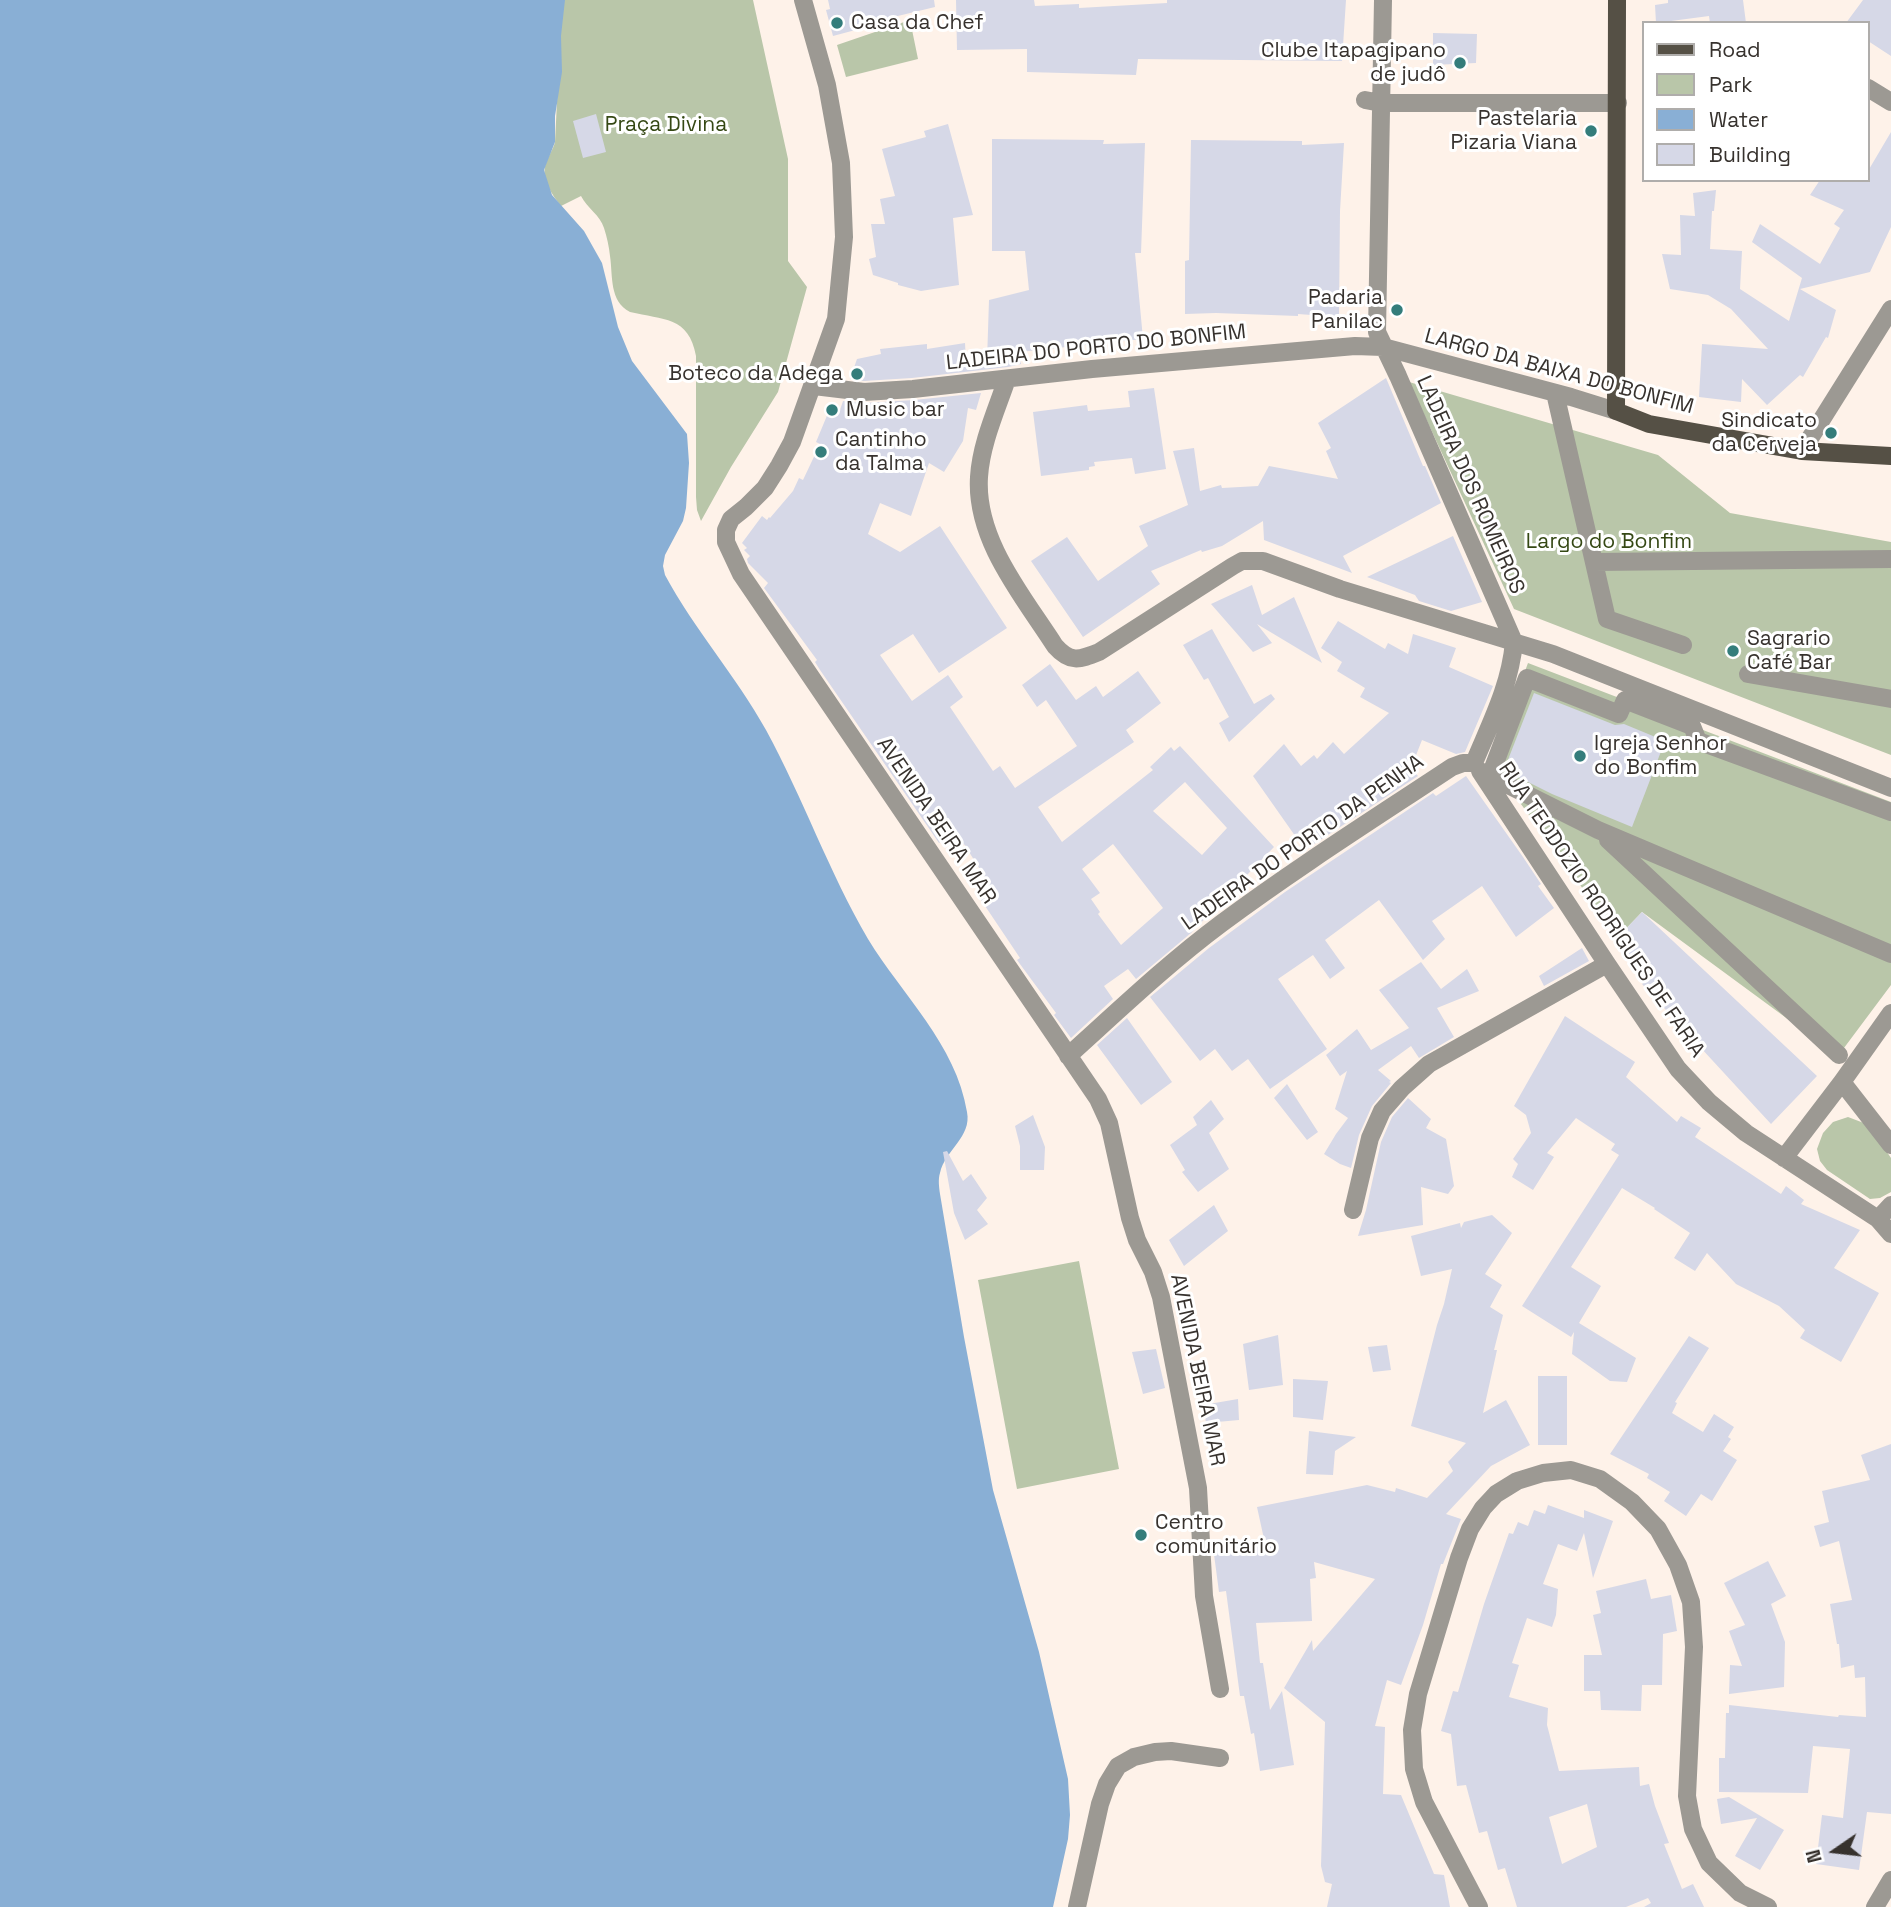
<!DOCTYPE html>
<html>
<head>
<meta charset="utf-8">
<style>
  body { margin:0 }
  #map { position:relative; width:1891px; height:1907px; overflow:hidden; background:#fef2e9; font-family:"Space Grotesk",sans-serif }
  canvas { display:block }
  .legend { position:absolute; left:1642px; top:21px; width:228px; height:161px; box-sizing:border-box; background:#fff; border:2px solid #afadab; margin:0; padding:9px 12px; list-style:none; font-size:21px; color:#37322e }
  .legend li { display:flex; align-items:center; gap:14px; height:35px }
  .legend b { width:35px; border:2px solid #afadab }
  .north { position:absolute; left:1800px; top:1816px; width:70px; height:70px; -webkit-text-stroke:5px #fff; paint-order:stroke; rotate:256deg; font-size:19px; font-weight:700; line-height:28px; text-align:center; color:#37322e }
  .north::after { content:''; display:block; margin:auto; width:24px; height:32px; background:#37322e; clip-path:polygon(50% 0,100% 100%,50% 72%,0 100%) }
</style>
</head>
<body>
<div id="map">
<canvas width="1891" height="1907"></canvas>
<ul class="legend">
<li><b style="height:9px;background:#555045"></b>Road</li>
<li><b style="height:19px;background:#b9c6a9"></b>Park</li>
<li><b style="height:19px;background:#89afd5"></b>Water</li>
<li><b style="height:19px;background:#d6d8e7"></b>Building</li>
</ul>
<div class="north">N</div>
</div>
<script>
const c = document.querySelector('canvas').getContext('2d');
c.lineJoin = 'round';
function fill(path, color) {
  c.fillStyle = color;
  c.fill(path, 'evenodd');
}
function trace(path, color, width, dash) {
  c.strokeStyle = color;
  c.lineWidth = width;
  c.lineCap = dash ? 'butt' : 'round';
  c.setLineDash(dash || []);
  c.stroke(path);
}
function write(font, color, halo, rows, align = 'center') {
  c.font = font + ' "Space Grotesk",sans-serif';
  c.lineWidth = 6;
  c.setLineDash([]);
  c.textBaseline = 'middle';
  c.strokeStyle = halo;
  c.fillStyle = color;
  for (const [text, x, y, turn = 0] of rows) {
    c.save();
    c.translate(x, y);
    c.rotate((+turn || 0) * Math.PI / 180);
    c.textAlign = isNaN(turn) ? turn : align;
    if (halo) c.strokeText(text, 0, 0);
    c.fillText(text, 0, 0);
    c.restore();
  }
}
fill(new Path2D(`
  M562 0H753L788 159V261L807 287 778 392 731 467 701 521 697 510 696 497V356C689 316 663 320 630 312 609 301 613 276 610 256 609 247 607 237 604 228 600 215 587 208 581 196L561 206C553 196 540 178 546 163 548 156 553 150 555 142Z
  M910 20 918 59 846 77 837 45Z
  M1409 382 1658 455 1730 513 1891 542V755L1514 609Z
  M1528 663 1891 802V985L1838 1056 1642 912 1618 937 1491 763Z
  M1848 1117 1869 1125 1891 1158V1192L1880 1198 1870 1199 1827 1170 1820 1161 1817 1149 1823 1133 1833 1122Z
  M1079 1261 1119 1469 1017 1489 978 1280Z`), '#b9c6a9');
fill(new Path2D(`
  M0 0H565L561 36 562 72 555 116V142L544 170 552 195 584 231 602 263 618 327 632 361 687 434 689 463 686 508 683 521 665 555 663 566 665 575C694 629 736 676 766 730 803 798 829 872 868 939 902 995 956 1044 967 1112 972 1137 945 1150 940 1173 938 1179 939 1187 940 1194L964 1337 993 1490 1039 1652 1068 1779 1070 1815 1068 1839 1053 1907H0Z`), '#89afd5');
fill(new Path2D(`
  M828 0H934L935 7 873 22 874 25 833 36 826 10 830 9Z
  M956 0H1034L1035 6 1079 4V8L1167 3V0H1346L1342 61 1138 59 1136 75 1027 72V49L957 50Z
  M1668 0H1743L1746 23H1710L1709 16 1656 23 1655 5 1668 3Z
  M1863 0H1891V56L1868 41V23H1846Z
  M1433 33 1477 34 1476 63 1433 65Z
  M596 114 606 152 583 158 573 121Z
  M948 124 973 215 953 218 959 285 921 291 898 285V283L873 275 869 259 876 257 871 224H885L880 199 895 196 882 149 926 137 924 131Z
  M1891 132V227L1870 272 1800 289 1836 310 1828 338 1826 337 1803 377 1800 375 1767 405 1742 379 1741 402 1699 397 1702 344 1768 349 1731 309 1708 295 1670 289 1662 254 1681 255 1680 215 1695 216 1693 193 1716 190 1714 211H1712L1710 249 1742 251 1740 289 1789 321 1802 278 1752 242 1760 224 1820 264 1840 228 1834 224 1844 210 1810 195 1820 180H1868V171Z
  M992 139 1104 140 1103 144 1145 143 1141 253H1135L1143 339 1019 352 1021 364 1008 367 912 378 864 381 850 379 857 359 881 354 880 349 927 344V349L965 343 966 362 987 361 989 300 1029 290 1025 251H992Z
  M1191 140 1302 141V145L1344 143 1340 211 1339 317 1298 314V316L1216 313 1185 314V261L1189 260Z
  M1386 378 1423 466H1425L1441 503 1343 556 1352 573 1264 540 1263 521 1222 546 1202 552 1201 550 1151 571 1160 584 1083 637 1031 561 1067 537 1098 581 1148 546 1139 526 1188 505 1173 451 1194 448 1200 491 1221 485 1222 488 1258 486 1269 466 1338 479 1326 451 1331 448 1318 423Z
  M1154 388 1166 469 1135 474 1132 458 1094 462 1095 466 1089 467V470L1041 476 1033 412 1087 405 1088 411 1130 407 1128 391Z
  M981 393 976 410 968 408 963 441 944 472 929 463 911 516 880 503 868 534 900 552 940 526 1007 628 939 673 913 634 880 655 912 701 948 675 963 697 950 707 993 771 1000 766 1015 788 1077 746 1046 700 1037 707 1022 685 1050 664 1076 700 1096 686 1103 697 1138 671 1161 703 1126 730 1134 742 1038 807 1062 842 1153 770 1150 767 1171 747 1174 751 1180 746 1274 847 1191 933 1136 979 1128 969 1104 986 1113 999 1071 1038 1054 1015 1056 1013 1017 960 1020 958 975 891 988 882 964 844 959 848 951 835 939 843 820 670 815 662 817 660 764 588 768 583 748 563 747 559 750 556 744 550 747 548 742 543 762 516 767 520 769 517 770 518 793 491 799 478 803 480 820 444 816 442 831 406 840 410 843 401 865 403 914 400ZM1185 782 1227 828 1202 855 1153 811ZM1113 844 1163 908 1121 945 1098 914 1100 912 1091 899 1100 893 1082 869Z
  M1453 536 1482 602 1451 611 1419 601 1415 595 1367 577Z
  M1252 585 1262 615 1294 597 1322 663 1257 624 1272 643 1253 652 1211 604Z
  M1338 621 1385 649 1388 643 1408 654 1413 634 1456 648 1449 667 1493 686 1465 752 1456 754 1422 740 1411 768 1418 776 1305 850 1253 776 1284 744 1301 766 1314 755 1317 759 1333 742 1344 754 1389 713 1360 697 1365 688 1337 671 1342 662 1321 648Z
  M1212 629 1254 704 1271 694 1275 699 1229 742 1219 723 1229 717 1208 678 1204 680 1183 645Z
  M1534 693 1615 725 1624 724 1665 741 1632 827 1552 794 1504 770Z
  M1466 776 1523 857 1541 884 1538 886 1554 908 1516 937 1482 886 1432 921 1445 939 1423 960 1379 900 1325 940 1345 968 1330 979 1313 955 1278 979 1327 1049 1270 1089 1248 1059 1232 1071 1215 1049 1200 1061 1150 997 1209 948 1285 892 1433 793 1436 796Z
  M1642 912 1817 1076 1771 1124 1642 984 1648 979 1629 960 1618 937Z
  M1582 948 1589 961 1544 986 1539 976Z
  M1421 962 1441 989 1467 969 1479 991 1437 1008 1454 1037 1419 1058 1411 1046 1378 1070 1391 1081 1389 1082 1391 1083 1372 1106 1359 1135 1351 1168 1340 1164 1324 1154 1336 1134 1348 1118 1335 1109 1347 1071 1340 1076 1326 1055 1357 1029 1371 1050 1409 1028 1379 990Z
  M1565 1016 1635 1062 1626 1077 1677 1122 1681 1116 1701 1128 1695 1137 1781 1194 1786 1186 1804 1200 1801 1204 1860 1230 1834 1268 1879 1293 1841 1362 1800 1338 1805 1330 1779 1306 1736 1284 1707 1253 1695 1271 1674 1258 1690 1233 1654 1209 1655 1208 1622 1188 1571 1267 1601 1286 1579 1323 1636 1358 1627 1382 1610 1381 1572 1354 1574 1332 1571 1337 1522 1306 1619 1155 1611 1150 1615 1144 1576 1118 1547 1153 1554 1157 1533 1190 1512 1177 1518 1164 1513 1159 1531 1133 1526 1115 1514 1106Z
  M1127 1018 1172 1082 1141 1105 1097 1045Z
  M1287 1084 1318 1132 1307 1140 1274 1098Z
  M1408 1098 1431 1119 1426 1128 1446 1139 1454 1186 1448 1194 1421 1187 1423 1225 1358 1236 1366 1210 1381 1142 1392 1117Z
  M1211 1100 1224 1119 1209 1133 1229 1169 1198 1192 1182 1172 1185 1170 1170 1145 1197 1125 1193 1117Z
  M1033 1115 1045 1147 1044 1170H1020V1146L1015 1126Z
  M947 1151 963 1181 971 1174 987 1198 977 1210 988 1224 965 1240 954 1213 943 1152Z
  M1214 1205 1228 1231 1184 1266 1169 1240Z
  M1492 1215 1512 1233 1485 1274 1502 1285 1490 1307 1503 1315 1494 1350H1497L1483 1413 1506 1400 1530 1445 1491 1466 1446 1514 1461 1519 1443 1564H1441L1423 1625 1401 1685 1387 1680 1375 1726 1385 1727 1383 1794 1401 1795 1434 1874 1444 1875 1450 1907H1327L1332 1884 1325 1882 1321 1866 1325 1722 1284 1688 1312 1640 1313 1651 1375 1579 1314 1562 1316 1578 1310 1579 1312 1621 1256 1623 1260 1663H1263L1270 1710 1282 1691 1294 1765 1260 1771 1254 1733 1251 1734 1244 1696H1240L1226 1591 1219 1592 1213 1547 1264 1539 1257 1507 1367 1485 1395 1492 1396 1488 1427 1498 1453 1471 1448 1462 1466 1443 1411 1426 1437 1325 1444 1304 1452 1269 1421 1276 1411 1236 1460 1223 1461 1228 1464 1222Z
  M1278 1335 1283 1385 1249 1390 1243 1344Z
  M1689 1336 1709 1348 1675 1402 1677 1403 1672 1413 1703 1432 1714 1414 1734 1427 1728 1437 1731 1439 1723 1451 1737 1460 1712 1501 1701 1494 1686 1516 1664 1501 1670 1492 1647 1478 1649 1474 1610 1454Z
  M1387 1345 1391 1370 1373 1372 1368 1347Z
  M1156 1349 1165 1388 1143 1394 1132 1352Z
  M1538 1376H1567V1445H1538Z
  M1293 1379 1328 1381 1323 1420 1293 1417Z
  M1238 1399 1239 1420 1206 1423 1203 1405Z
  M1309 1431 1356 1437 1335 1451 1333 1475 1306 1474Z
  M1891 1444V1814L1867 1812 1859 1870 1816 1864 1822 1815 1843 1818 1850 1749 1813 1746 1808 1793 1719 1792V1758H1725L1726 1713H1729V1705L1838 1717 1839 1715 1866 1717 1865 1677 1855 1678 1854 1665 1841 1668 1839 1644H1837L1830 1604 1852 1600 1839 1541 1820 1547 1814 1526 1829 1522 1822 1491 1870 1480 1861 1455Z
  M1548 1505 1584 1518V1510L1613 1521 1593 1578 1584 1533 1577 1551 1558 1544 1543 1584 1558 1589 1556 1615 1552 1627 1527 1618 1512 1663 1519 1665 1509 1697 1548 1708 1547 1725 1559 1771 1639 1767 1640 1786 1649 1784 1655 1806 1669 1843 1664 1844 1682 1889 1693 1884 1704 1907H1644L1651 1903 1648 1898 1626 1907H1517L1505 1868 1498 1870 1487 1831 1479 1833 1466 1785 1457 1786 1451 1734 1441 1731 1453 1691 1458 1692 1484 1604 1509 1533 1513 1534 1518 1522 1528 1526 1534 1510 1545 1514ZM1587 1804 1597 1847 1562 1864 1549 1817Z
  M1768 1561 1786 1596 1771 1604 1785 1642 1784 1687 1729 1694 1730 1665 1742 1666 1729 1631 1745 1625 1724 1583Z
  M1646 1579 1651 1599 1671 1595 1677 1631 1663 1634 1662 1685H1642L1641 1711 1601 1710 1600 1691H1584V1655H1602L1593 1615 1601 1613 1596 1591Z
  M1729 1797 1784 1830 1760 1870 1735 1856 1757 1818 1721 1824 1717 1799Z`), '#d6d8e7');
trace(new Path2D(`
  M803 0 827 85 841 163 844 237 836 319 792 442 779 466 765 488 746 507 731 519 726 530V542L741 574 1098 1099 1109 1123 1130 1218 1137 1240 1153 1272 1161 1297 1198 1488 1204 1596 1220 1689
  M1383 0 1377 332 1398 376 1514 642C1510 686 1491 722 1474 763
  M1868 88 1891 102
  M1365 100 1381 103H1618
  M1007 379C996 411 981 444 979 477 975 540 1023 596 1055 646 1070 663 1079 660 1099 652L1233 566 1242 561H1263L1340 589 1553 654 1891 788
  M814 386 864 392 913 389 1092 369 1355 346 1383 347 1571 397 1616 411
  M1555 393 1607 619 1683 645
  M1802 451 1891 309
  M1594 562 1891 559
  M1748 674 1891 699
  M1480 771 1607 964 1678 1069 1709 1102 1746 1133 1878 1219 1891 1234
  M1891 812 1698 741 1692 726 1625 700 1619 714 1527 678 1490 776 1598 830 1891 954
  M1608 840 1839 1055
  M1068 1056C1118 1011 1167 964 1222 923 1296 868 1375 818 1452 767L1463 763H1474
  M1842 1082 1891 1145
  M1784 1158 1842 1082 1891 1013
  M1353 1210 1370 1138 1382 1111 1402 1088 1429 1064 1607 964
  M1878 1219 1891 1205
  M1077 1907 1100 1804 1107 1784 1118 1766 1134 1757 1155 1752 1171 1751 1220 1758
  M1479 1907 1424 1802 1414 1769 1412 1730 1418 1694 1459 1558 1470 1529 1483 1508 1496 1494 1517 1481 1543 1473 1571 1470 1600 1479 1632 1502 1658 1529 1678 1565 1691 1602 1694 1647 1687 1796 1693 1829 1709 1863 1740 1893 1768 1907
  M1875 1907 1891 1880`), '#9c9993', 18);
trace(new Path2D(`
  M1617 0 1616 411 1649 424 1802 451 1891 456`), '#555045', 18);
for (const [x, y, r, color] of [
  [837,23,7,"#347d7b"],
  [1460,63,7,"#347d7b"],
  [1591,131,7,"#347d7b"],
  [1397,310,7,"#347d7b"],
  [857,374,7,"#347d7b"],
  [832,410,7,"#347d7b"],
  [1831,433,7,"#347d7b"],
  [821,452,7,"#347d7b"],
  [1733,651,7,"#347d7b"],
  [1580,756,7,"#347d7b"],
  [1141,1535,7,"#347d7b"]
]) {
  const dot = new Path2D();
  dot.arc(x, y, r, 0, 2 * Math.PI);
  c.fillStyle = color;
  c.fill(dot);
  trace(dot, '#fff', 2.5);
}
write('21px', '#37322e', '#fff', [
  ["Casa da Chef",851,23],
  ["Clube Itapagipano",1446,51,"right"],
  ["de judô",1446,75,"right"],
  ["Pastelaria",1577,119,"right"],
  ["Pizaria Viana",1577,143,"right"],
  ["Padaria",1383,298,"right"],
  ["Panilac",1383,322,"right"],
  ["Boteco da Adega",843,374,"right"],
  ["Music bar",846,410],
  ["Sindicato",1817,421,"right"],
  ["da Cerveja",1817,445,"right"],
  ["Cantinho",835,440],
  ["da Talma",835,464],
  ["Sagrario",1747,639],
  ["Café Bar",1747,663],
  ["Igreja Senhor",1594,744],
  ["do Bonfim",1594,768],
  ["Centro",1155,1523],
  ["comunitário",1155,1547]
], 'left');
write('21px', '#354814', '#fff', [
  ["Praça Divina",666,125],
  ["Largo do Bonfim",1609,542]
]);
write('21px', '#37322e', '#fff', [
  ["LADEIRA DO PORTO DO BONFIM",1096,348,-6],
  ["LARGO DA BAIXA DO BONFIM",1559,372,15],
  ["LADEIRA DOS ROMEIROS",1470,485,66],
  ["AVENIDA BEIRA MAR",936,821,56],
  ["LADEIRA DO PORTO DA PENHA",1303,843,-35],
  ["RUA TEODOZIO RODRIGUES DE FARIA",1601,910,56],
  ["AVENIDA BEIRA MAR",1197,1370,78]
]);
</script>
</body>
</html>
